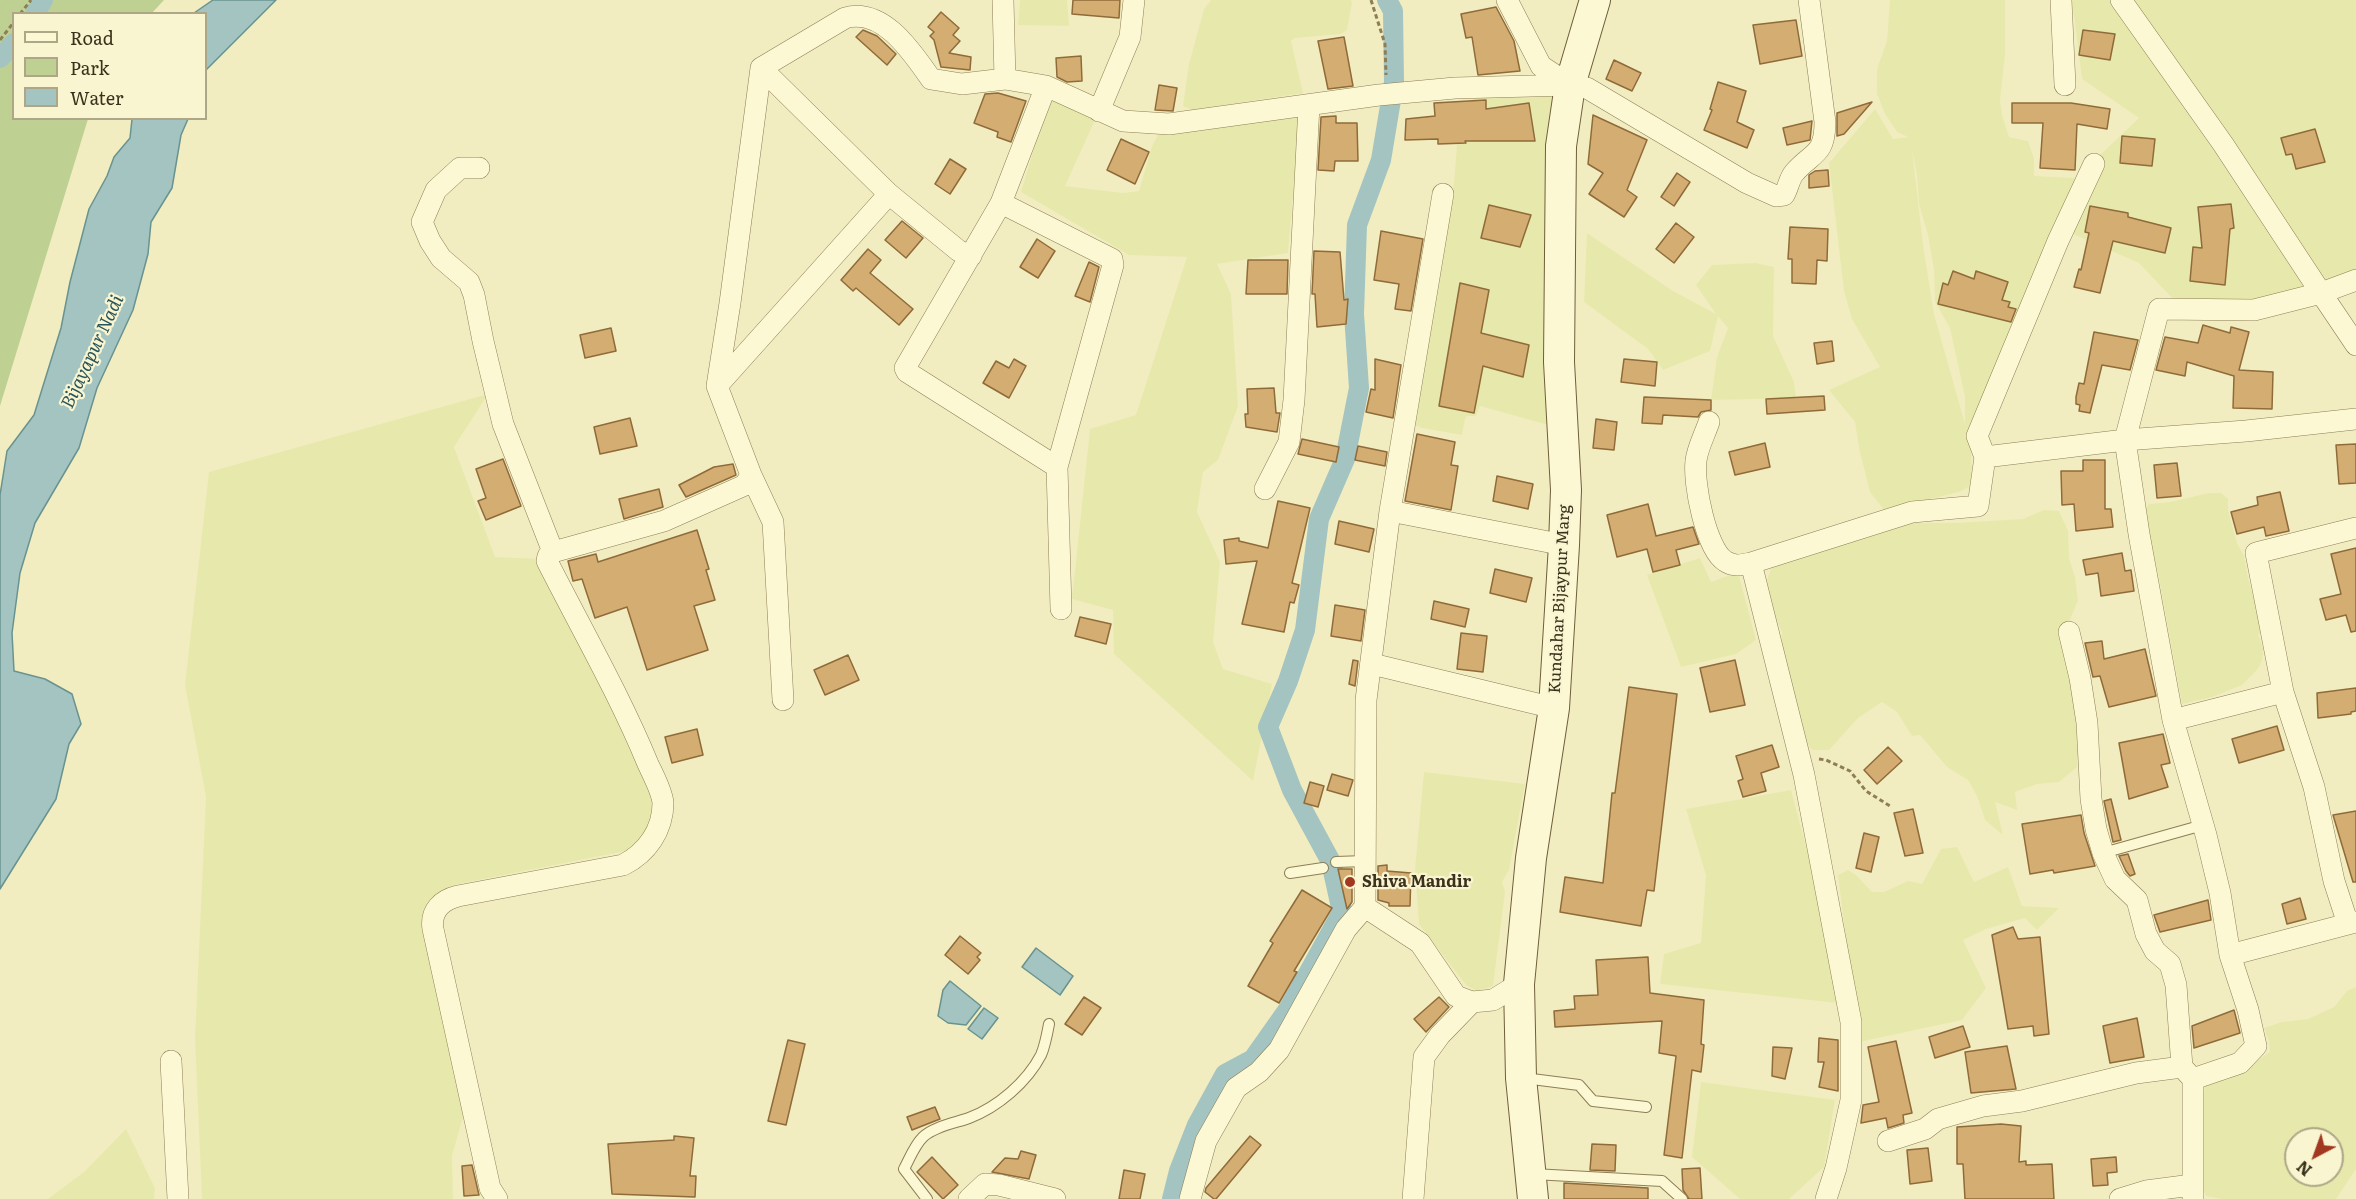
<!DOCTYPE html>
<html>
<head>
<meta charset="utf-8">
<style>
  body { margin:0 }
  #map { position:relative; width:2356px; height:1199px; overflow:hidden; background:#f2edc0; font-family:Literata,serif }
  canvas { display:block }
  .legend { position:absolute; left:12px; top:12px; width:195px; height:108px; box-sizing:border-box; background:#f9f5d0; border:2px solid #ada788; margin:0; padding:8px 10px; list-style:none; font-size:18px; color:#3b311c }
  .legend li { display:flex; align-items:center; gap:12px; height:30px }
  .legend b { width:30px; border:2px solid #ada788 }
  .north { position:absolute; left:2284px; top:1127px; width:60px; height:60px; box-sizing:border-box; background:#f9f5d0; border:2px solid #ada788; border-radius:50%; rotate:221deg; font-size:16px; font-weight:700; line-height:24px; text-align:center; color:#3b311c }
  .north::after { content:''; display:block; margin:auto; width:21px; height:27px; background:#a23820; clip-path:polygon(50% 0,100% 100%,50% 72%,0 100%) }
</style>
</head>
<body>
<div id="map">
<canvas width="2356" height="1199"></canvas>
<ul class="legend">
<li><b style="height:8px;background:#fcf8d4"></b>Road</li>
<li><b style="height:16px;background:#bed193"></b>Park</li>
<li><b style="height:16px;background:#a3c4c0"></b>Water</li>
</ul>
<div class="north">N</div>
</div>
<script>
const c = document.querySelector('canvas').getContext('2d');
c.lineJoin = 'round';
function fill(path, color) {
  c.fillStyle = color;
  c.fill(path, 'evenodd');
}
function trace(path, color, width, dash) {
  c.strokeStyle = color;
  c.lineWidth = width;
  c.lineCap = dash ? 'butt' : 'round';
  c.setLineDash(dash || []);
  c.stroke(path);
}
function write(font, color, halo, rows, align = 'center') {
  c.font = font + ' Literata,serif';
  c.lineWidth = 4.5;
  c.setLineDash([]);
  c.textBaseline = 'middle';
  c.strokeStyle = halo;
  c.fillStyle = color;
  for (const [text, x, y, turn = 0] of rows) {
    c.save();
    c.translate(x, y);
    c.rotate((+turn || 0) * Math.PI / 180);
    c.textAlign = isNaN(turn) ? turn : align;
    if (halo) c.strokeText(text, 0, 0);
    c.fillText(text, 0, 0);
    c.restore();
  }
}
fill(new Path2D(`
  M1020 0H1067L1069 26 1018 25Z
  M1211 0H1351L1352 3 1347 30 1341 34 1295 38 1291 41 1303 93 1192 110 1183 106 1189 64 1204 9Z
  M1890 0H2005V55L2000 100 2002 115 2009 137 2028 141 2034 159V176L2074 178 2077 191 1967 432 1971 444 1972 485 1959 492 1884 510 1870 492 1859 448 1855 422 1829 390 1880 367 1852 319 1844 291 1829 163 1875 109 1893 139 1908 137 1897 132 1885 114 1877 94V69L1887 41ZM1912 149 1917 175 1919 204 1928 235 1934 270 1935 302 1950 328 1965 397V424L1934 314 1923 245Z
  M2072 0H2356V274L2262 300 2173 299 2139 263 2073 234 2100 155 2139 118 2082 79Z
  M1559 90 1552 426 1480 406 1476 416H1467L1465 419 1462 435 1422 428 1415 425 1442 264 1454 182 1458 134 1467 106 1474 98Z
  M1049 98 1095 120 1065 186 1123 193 1139 191 1152 146 1158 135 1300 113 1288 253 1217 264 1231 294 1238 406 1218 460 1203 472 1197 512 1220 562 1213 642 1223 669 1272 684 1253 781 1114 654 1113 610 1072 599 1090 429 1136 415 1187 257 1129 255 1021 192Z
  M1587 233 1673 291 1716 314 1696 285 1712 265 1756 263 1774 267 1773 336 1794 382 1796 398 1711 400 1717 357 1728 328 1718 316 1710 351 1663 370 1648 349 1584 302Z
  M488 394 454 447 495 557 542 559 631 737 656 812 636 849 453 885 423 910 464 1113 452 1156 453 1199H202L195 1038 206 797 185 685 209 472Z
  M2209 493H2221L2228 499V510L2237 543 2244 556 2248 578 2263 631 2258 634 2263 649 2262 661 2258 669 2242 685 2212 697 2182 704 2158 573 2142 513 2149 504 2170 502Z
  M2044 510 2059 511 2068 531 2069 558 2075 577 2078 601 2062 638 2072 669 2078 754 2077 767 2059 782 2037 784 2015 792 2017 810 1995 802 2003 835 1985 820 1977 796 1968 780 1947 767 1920 735 1912 736 1897 712 1882 702 1858 718 1829 750H1812L1800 733 1782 651V632L1774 615 1767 580 1772 566 1907 523H1955L2023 519Z
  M1700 558 1711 582 1738 572 1756 640 1736 654 1681 667 1647 575Z
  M1424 772 1525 784 1509 870 1502 882 1505 892 1493 986 1477 991 1466 985 1419 924 1415 869Z
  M1791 790 1809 858 1838 1003 1660 984 1664 954 1701 943 1706 875 1686 809Z
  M1957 847 1974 882 2008 867 2022 906 2059 908 2037 930 2025 918 1986 929 1963 940 1986 988 1962 1020 1859 1042 1838 875 1848 870 1856 875 1872 892H1884L1908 881 1922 884 1941 849Z
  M2356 987V1169L2336 1199H2221L2206 1196 2202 1185V1106L2205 1085 2250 1065 2270 1052 2269 1041 2264 1028 2282 1022 2308 1019 2334 1007 2347 991ZM2296 1139H2332V1175H2296Z
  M1701 1082 1835 1100 1824 1167 1789 1199H1740L1692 1157Z
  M126 1129 155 1188 154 1199H48L84 1172Z`), '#e7e9ac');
fill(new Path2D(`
  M0 0H164L152 13 14 14V118L88 119 0 406Z`), '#bed193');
const water = new Path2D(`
  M213 0H276L206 70V14L194 13Z
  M132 119H188L181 135 172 188 151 222 148 254 133 310 97 388 79 448 35 523 20 573 12 633 14 671 45 679 72 694 81 724 69 744 56 799 0 889V495L7 451 34 415 61 328 70 282 89 209 107 176 114 157 130 138Z
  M1036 948 1073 976 1060 995 1022 967Z
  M950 981 981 1006 966 1025 948 1023 938 1016 943 990Z
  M984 1008 998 1018 982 1039 968 1029Z`);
fill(water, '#a3c4c0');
trace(water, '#699390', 1.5);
trace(new Path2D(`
  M35 14 43 0
  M0 58 14 43
  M1172 1199 1179 1171 1197 1125 1225 1074 1253 1059 1289 1008 1342 912 1331 862 1292 790 1268 727 1288 681 1305 630 1319 519 1345 459 1359 388 1354 314 1357 225 1381 160 1394 82 1393 11 1387 0`), '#a3c4c0', 20);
const building = new Path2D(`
  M1073 0H1120L1119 18 1072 14Z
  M1496 7 1514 41 1520 71 1478 75 1472 37 1466 38 1461 14Z
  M941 12 959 28 953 35 960 41 949 53 971 57 970 70 941 67 934 40 930 36 934 32 928 27Z
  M1796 20 1802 56 1760 64 1753 25Z
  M863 30 877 36 896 54 887 65 856 37Z
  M2083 30 2115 34 2110 60 2079 55Z
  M1344 37 1353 86 1328 89 1318 41Z
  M1081 56 1082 81 1067 82 1057 77 1056 58Z
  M1614 60 1641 73 1632 91 1606 79Z
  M1718 82 1746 91 1737 122 1754 130 1747 148 1704 130 1712 110 1710 109Z
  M1159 85 1177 88 1173 111 1155 110Z
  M998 93 1026 101 1011 142 997 137 998 132 974 123 985 94Z
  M1486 100V109L1529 103 1535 141H1465L1466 143 1438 144V139L1405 140 1406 119 1435 116 1434 103Z
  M1872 102 1844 134 1837 136V113Z
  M2012 103H2071L2110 109 2107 129 2077 124 2075 170 2040 168 2043 123H2012Z
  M1593 115 1647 140 1627 190 1637 197 1624 217 1589 194 1603 173 1588 164Z
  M1336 116V123H1357L1358 161H1335L1334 171 1318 170 1321 117Z
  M1812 121 1810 140 1787 145 1783 128Z
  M2315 129 2325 162 2296 169 2292 154 2286 155 2281 138Z
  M2122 136 2155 139 2152 166 2120 163Z
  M1121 139 1149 152 1135 184 1107 170Z
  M950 159 966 169 950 194 935 184Z
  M1828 170 1829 186 1809 188V175L1815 171Z
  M1677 173 1690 182 1674 206 1661 197Z
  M2231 204 2234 228 2230 229 2225 285 2190 281 2193 247 2202 248 2198 207Z
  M1489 205 1531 215 1520 247 1481 238Z
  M2090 206 2128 213V217L2171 228 2165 253 2113 241 2100 293 2074 287 2079 269 2081 270 2089 233 2085 232Z
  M902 221 923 238 906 258 885 240Z
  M1676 223 1694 237 1674 263 1656 249Z
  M1790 227 1828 229 1827 261 1817 260 1816 284 1792 283V259H1788Z
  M1381 231 1423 239 1411 311 1395 309 1399 284 1374 280Z
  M1037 239 1055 251 1038 278 1020 267Z
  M868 249 881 260 870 273 913 309 899 325 856 288 853 291 841 280Z
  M1314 251 1340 252 1344 300 1348 299 1346 324 1317 327 1315 294H1312Z
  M1248 260H1288L1287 294H1246Z
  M1089 262 1099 267 1090 302 1075 296Z
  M1953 271 1974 279 1976 271 2008 282 2002 300 2010 302 2008 307 2016 309 2011 322 1938 304 1943 283 1948 285Z
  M1460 283 1489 290 1481 333 1529 345 1523 377 1483 366 1474 413 1439 406Z
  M2203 325 2230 333 2231 327 2249 332 2239 370 2273 372 2272 409 2233 408 2234 376 2187 362 2185 376 2156 370 2165 337 2198 343Z
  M611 328 616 351 585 358 580 335Z
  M2094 332 2138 340 2130 370 2102 365 2090 413 2079 411 2080 405 2076 404V397L2079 383 2084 384Z
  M1832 341 1834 361 1817 364 1814 343Z
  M1014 359 1026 366 1009 398 983 383 996 361 1009 368Z
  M1375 359 1401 365 1393 418 1366 412 1371 389 1375 390Z
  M1624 359 1657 362 1655 386 1621 382Z
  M1274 388 1276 413H1280L1277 432 1246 427 1245 414H1248L1247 389Z
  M1824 396 1825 410 1767 414 1766 399Z
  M1644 397 1711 400V410L1701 412 1698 417 1663 415 1662 424 1642 423Z
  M630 418 637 446 600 454 594 427Z
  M1596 419 1617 422 1614 450 1593 448Z
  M1417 434 1455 442 1451 465 1458 466 1451 510 1405 501Z
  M1302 439 1339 447 1336 462 1298 454Z
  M1765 443 1770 467 1735 475 1729 452Z
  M2356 444V483L2339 484 2336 445Z
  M1358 446 1387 452 1385 466 1355 460Z
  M503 459 521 506 486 520 478 501 486 498 476 469Z
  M2083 460H2105V509H2111L2113 527 2076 531 2074 504 2062 505 2061 471H2083Z
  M2177 463 2181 496 2157 498 2154 465Z
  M733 464 736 475 686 497 679 485 714 467Z
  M1497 476 1533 484 1528 509 1493 501Z
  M659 489 663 507 624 519 619 499Z
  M2280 492 2289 531 2266 536 2264 527 2237 534 2231 512 2258 505 2257 497Z
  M1278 501 1310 508 1292 583 1299 585 1294 603 1290 602 1284 632 1242 624 1257 561 1226 564 1224 540 1239 538V541L1268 548Z
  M1648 504 1656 536 1693 527 1699 544 1676 550 1680 565 1653 572 1647 549 1617 557 1607 515Z
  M1339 521 1374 529 1369 552 1335 544Z
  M697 530 709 569 706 570 715 600 694 606 708 650 647 670 627 607 595 618 582 579 573 581 568 561 596 554 598 562Z
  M2356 548V631L2351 632 2346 615 2326 620 2320 599 2341 594 2331 554Z
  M2122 553 2125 571 2131 570 2134 591 2101 596 2098 573 2086 575 2083 560Z
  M1495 569 1532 578 1526 602 1490 593Z
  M1434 601 1469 609 1465 627 1431 619Z
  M1335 605 1365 610 1361 641 1331 636Z
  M1080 617 1111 624 1106 644 1075 636Z
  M1461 633 1487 636 1483 672 1457 669Z
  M2102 641 2104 659 2145 649 2156 696 2109 707 2100 676 2093 677 2085 643Z
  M848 655 859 680 825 695 814 670Z
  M1353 660 1358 661 1355 686 1349 684Z
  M1735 660 1745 705 1710 712 1700 668Z
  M1629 687 1677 694 1654 891 1647 890 1641 926 1560 912 1565 877 1603 883 1612 793H1615Z
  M2356 688V711L2351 712V714L2318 718 2317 693Z
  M2277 726 2284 750 2239 763 2232 739Z
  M697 729 703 755 672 763 665 737Z
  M2163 734 2170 763 2161 765 2168 787 2129 799 2119 743Z
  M1772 745 1779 767 1761 773 1766 791 1743 797 1738 781 1743 779 1736 756Z
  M1888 747 1902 761 1877 784 1864 770Z
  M1332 774 1353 780 1348 796 1327 790Z
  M1310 782 1324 786 1318 807 1304 803Z
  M2111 799 2121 840 2113 842 2104 801Z
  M1913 809 1923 853 1905 856 1894 813Z
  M2356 811V882H2353L2333 815Z
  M2081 815 2084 833 2095 866 2054 873 2053 870 2030 874 2022 824Z
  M1864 833 1879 837 1871 872 1856 868Z
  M2128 854 2135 874 2130 876 2126 871 2119 856Z
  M1387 865V871L1411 873 1410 906H1389V903L1378 900V866Z
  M1338 869H1352V902L1347 909Z
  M1302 890 1332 908 1294 971 1297 972 1279 1003 1248 986 1273 943 1270 941Z
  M2300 898 2306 919 2287 924 2282 904Z
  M2208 900 2211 920 2160 932 2154 915Z
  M2013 927 2018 939 2040 937 2049 1034 2034 1036 2033 1026 2008 1029 1992 935Z
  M960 936 981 953 977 957 980 960 968 974 945 955Z
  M1648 957 1650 993 1704 1000 1701 1044 1704 1045 1701 1072 1692 1070 1682 1158 1664 1155 1676 1056 1659 1053 1662 1021 1555 1027 1554 1011 1575 1009 1574 996 1598 995 1596 960Z
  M1084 997 1101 1008 1082 1035 1065 1024Z
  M1439 997 1449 1007 1426 1032 1414 1019Z
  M2234 1010 2240 1033 2194 1048 2192 1026Z
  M2137 1018 2144 1057 2110 1063 2103 1026Z
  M1963 1026 1970 1047 1935 1058 1929 1037Z
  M1819 1038 1838 1040V1091L1819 1087 1824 1062H1818Z
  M788 1040 805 1044 786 1125 768 1121Z
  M1896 1041 1912 1113 1903 1115 1904 1123 1888 1128 1886 1118 1861 1123 1863 1105 1879 1102 1868 1047Z
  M2007 1046 2016 1089 1971 1093 1965 1052Z
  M1773 1047 1792 1048 1785 1079 1772 1076Z
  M935 1107 940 1119 912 1130 907 1117Z
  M2001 1124 2021 1126 2019 1162 2026 1161V1165L2052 1164 2054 1199H1965L1963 1164H1957V1127Z
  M674 1136 694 1138 690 1176H696L695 1197 612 1194 608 1144 674 1140Z
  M1250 1136 1261 1145 1216 1199H1214L1205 1192 1206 1188Z
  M1592 1144 1616 1145 1615 1171 1590 1170Z
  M1928 1148 1932 1181 1910 1184 1907 1150Z
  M1021 1151 1036 1155 1029 1179 992 1172 1005 1158 1018 1159Z
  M932 1157 958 1185 943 1199 917 1172Z
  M2116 1157 2117 1172 2107 1173 2108 1185 2093 1186 2091 1159Z
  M472 1165 479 1195 464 1196 462 1166Z
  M1700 1168 1702 1199H1689L1683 1190 1682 1169Z
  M1124 1170 1145 1174 1140 1199H1119Z
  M1564 1183 1648 1188V1199H1564Z`);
fill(building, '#d4ad72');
trace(building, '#8f6b39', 1.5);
const lane = new Path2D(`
  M2103 853 2203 825
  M1336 862 1365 861
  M1290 873 1323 868
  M1524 1078 1579 1085 1593 1101 1646 1107
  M1533 1174 1662 1181 1682 1199
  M927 1199 904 1169C910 1158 914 1146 923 1137 933 1127 955 1123 969 1118 998 1107 1027 1082 1041 1055 1045 1046 1047 1035 1049 1024`);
const street = new Path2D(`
  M1003 0 1005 79
  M1507 0 1541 66 1570 85
  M2061 0 2065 85
  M2121 0 2223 144 2321 293 2356 280
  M761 68 845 18C883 7 912 52 931 79L962 84 1005 79 1046 86 1123 121 1169 124 1379 95 1455 88 1570 85 1587 88 1747 183 1776 196 1784 195C1788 189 1789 179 1794 173 1812 152 1825 156 1825 122L1809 0
  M761 68 730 303 717 386 751 475 773 522 783 700
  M761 68 889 194 959 251 971 256
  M1046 86 1001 203 905 368 907 372 1057 467
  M1099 111 1130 37 1134 0
  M479 168H460L436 190 422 222 430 241 441 258 469 282 474 295 483 341 503 424 553 552
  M1001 203 1112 259 1113 265 1057 467 1061 609
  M717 386 889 194
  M1709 422C1705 434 1697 449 1696 461 1693 483 1706 549 1725 561 1734 567 1741 565 1751 563
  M1985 457 2125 440 2246 431 2356 419
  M1265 489 1289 442 1294 400 1309 105
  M1390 511 1564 545
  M2069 632 2080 678 2087 723 2091 799 2096 829 2103 853 2115 879 2137 900 2146 934 2155 951 2170 964 2176 985 2182 1067 2193 1079V1199
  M1372 664 1554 708
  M2173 720 2283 692
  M1365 907 1420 943 1456 996 1472 1002 1493 1000 1519 984
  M2348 924 2334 881 2314 787 2283 692 2256 553 2356 528
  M2230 955 2356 922
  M171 1061 178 1199
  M2193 1079 2240 1063 2256 1046 2248 1010 2230 955 2220 893 2206 835 2173 720 2139 534 2125 440 2159 309 2254 310 2321 293 2356 345
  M1888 1141 1925 1129 1938 1119 1983 1106 2022 1101 2136 1073 2182 1067
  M497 1199 490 1188 433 929C430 910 442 900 458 896L623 865C647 853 663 830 663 803 662 791 653 775 648 764 619 694 581 628 547 561L548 556 553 552 664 521 745 485 751 475
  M969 1199 985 1184 999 1185 1055 1199
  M1190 1199 1206 1141 1236 1088 1259 1072 1279 1050 1346 929 1365 907 1366 700 1390 511 1443 194
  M1413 1199 1424 1057 1440 1035 1472 1002
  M1826 1199 1836 1168 1851 1100V1022L1804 775 1751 563 1912 512 1978 506 1985 457 1977 436 2058 241 2094 164
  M2120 1199 2146 1191 2192 1185`);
const secondary = new Path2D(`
  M1533 1199 1521 1078 1519 984 1531 858 1554 708 1564 545 1566 490 1559 362 1561 146 1570 85 1595 0`);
trace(lane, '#8d7e56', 12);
trace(street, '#8d7e56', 22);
trace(secondary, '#6f5e39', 32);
trace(new Path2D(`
  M1371 0 1385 44 1386 75
  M20 14 31 0
  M0 40 14 22
  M1819 759 1826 760 1850 771 1866 791 1890 806`), '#8d7e56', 3, [4.5, 3]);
trace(lane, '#fcf8d4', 10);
trace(street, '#fcf8d4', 21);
trace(secondary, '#fcf8d4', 30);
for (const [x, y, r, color] of [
  [1350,882,6,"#a23820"]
]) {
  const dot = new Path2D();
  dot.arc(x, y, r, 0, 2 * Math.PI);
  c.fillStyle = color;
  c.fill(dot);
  trace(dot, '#f9f5d0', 2);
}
write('16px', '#3b311c', '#f9f5d0', [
  ["Kundahar Bijaypur Marg",1560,599,-87]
]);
write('bold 16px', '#3b311c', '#f9f5d0', [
  ["Shiva Mandir",1362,882]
], 'left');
write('italic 18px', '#29565c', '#f9f5d0', [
  ["Bijayapur Nadi",93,352,-65]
]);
</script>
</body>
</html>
